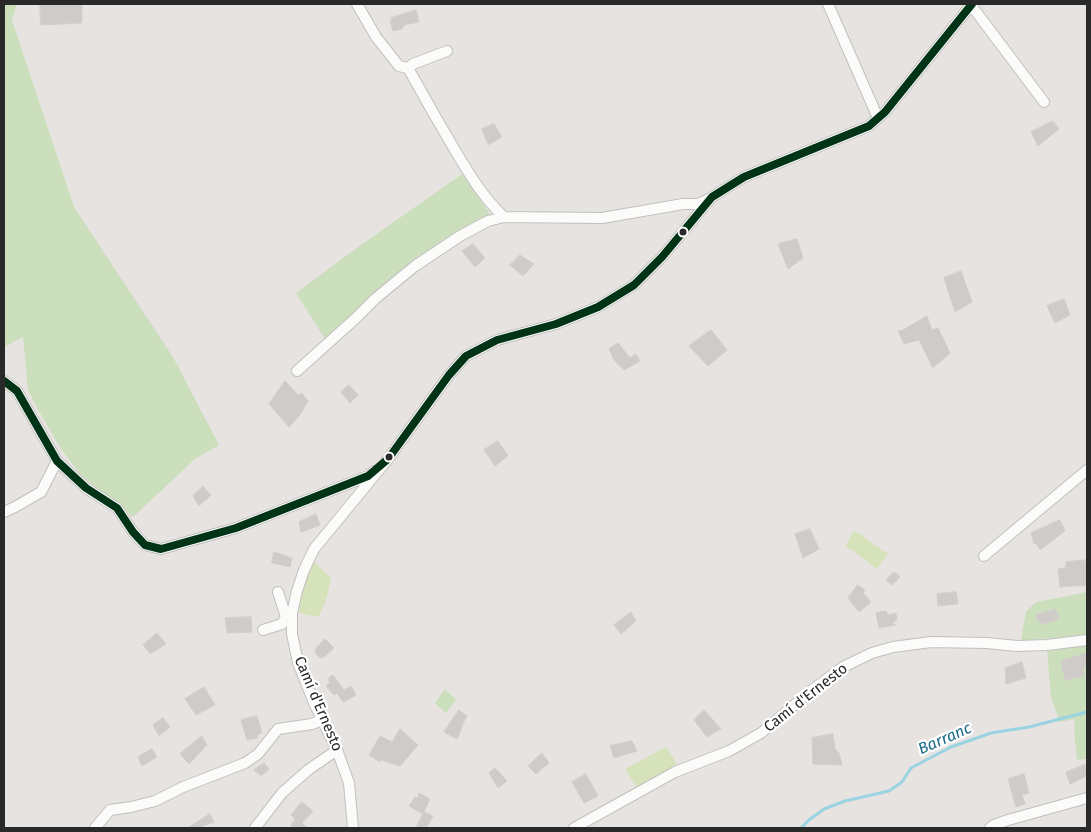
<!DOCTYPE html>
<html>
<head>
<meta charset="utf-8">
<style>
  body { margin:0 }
  #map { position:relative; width:1091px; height:832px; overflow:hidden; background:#e6e3e0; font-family:"Fira Sans",sans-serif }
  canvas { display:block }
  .frame { position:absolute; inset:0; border:5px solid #292929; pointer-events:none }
</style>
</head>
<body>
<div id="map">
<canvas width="1091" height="832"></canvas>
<div class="frame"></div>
</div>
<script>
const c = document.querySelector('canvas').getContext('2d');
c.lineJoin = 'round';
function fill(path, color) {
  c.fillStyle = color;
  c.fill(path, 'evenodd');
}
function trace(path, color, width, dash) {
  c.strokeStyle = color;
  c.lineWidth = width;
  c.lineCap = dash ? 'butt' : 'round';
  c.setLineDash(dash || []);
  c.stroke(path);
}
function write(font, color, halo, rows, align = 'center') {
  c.font = font + ' "Fira Sans",sans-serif';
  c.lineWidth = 4.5;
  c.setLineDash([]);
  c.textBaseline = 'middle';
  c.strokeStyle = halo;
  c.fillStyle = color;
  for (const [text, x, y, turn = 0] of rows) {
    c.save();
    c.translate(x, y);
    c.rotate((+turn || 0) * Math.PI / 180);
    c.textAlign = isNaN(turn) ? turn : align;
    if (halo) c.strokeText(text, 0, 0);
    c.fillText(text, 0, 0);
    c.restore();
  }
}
fill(new Path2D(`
  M4 4H17L12 20 74 207 173 357 219 445 195 459 133 517 80 474 61 449 37 408 28 390 23 337 4 347Z
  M462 174 490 214 440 245 396 275 325 339 296 293 354 250Z
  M1087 592V635L1021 641 1026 611 1037 602Z
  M1087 644V759H1082L1077 760 1074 729 1075 719 1060 722 1051 698 1047 650Z
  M445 689 456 700 446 713 435 703Z`), '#ccdfbc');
fill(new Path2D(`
  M854 530 888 554 877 569 846 546Z
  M311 559 331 578C328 591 326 606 318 617L299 613 300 594Z
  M666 747 677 764 637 788 625 769Z`), '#d6e2ba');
trace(new Path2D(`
  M801 828 809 820 824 809 845 801 889 791 902 782 911 768 951 747 991 733 1029 727 1087 712`), '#9ad3e1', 3);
const building = new Path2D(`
  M40 4H82V23L41 25Z
  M416 10 419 22 404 25V27H402V29L393 31 390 21H392L391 18Z
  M1053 121 1059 129 1038 146 1031 132Z
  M494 124 502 137 488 145 482 129Z
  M797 239 803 258 788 269 778 244Z
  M473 244 485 258 475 267 462 251Z
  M520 255 534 264 523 276 510 265Z
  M961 271 972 302 955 312 944 278Z
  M1064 299 1070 315 1055 323 1047 306Z
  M927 316 932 330 938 328 950 353 933 368 919 340 904 344 898 331 903 330Z
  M711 330 727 350 708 366 689 346Z
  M618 343 630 358 636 354 640 361 624 370 614 360 609 349Z
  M285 381 298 395 302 393 308 401 300 415 289 427 269 404Z
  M349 385 358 395 350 403 341 392Z
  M498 441 508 456 495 466 484 450Z
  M203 486 211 495 199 506 193 496Z
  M316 514 320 525 301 532 299 522Z
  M1060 520 1065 531 1040 550 1036 543 1034 544 1031 533Z
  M810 529 819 549 803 558 795 534Z
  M274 552 292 558 290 567 272 563Z
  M1087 560V585L1060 587 1058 569 1066 568V562Z
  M894 572 900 577 892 585 886 580Z
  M858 585 865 590 863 593 871 602 859 612 848 598Z
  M956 592 958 604 938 606 937 594Z
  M1056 609 1059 619 1044 624 1038 621 1036 615Z
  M886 611 888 615 896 613 897 620 893 622 895 625 879 628 876 613Z
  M631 612 636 621 621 634 614 625Z
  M251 617 252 632 227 633 225 618Z
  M157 633 166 644 150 654 143 645Z
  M325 639 334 648 324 657 320 658 315 652 316 648Z
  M1087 653V666L1083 667 1084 676 1065 680 1061 661Z
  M1022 662 1026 678 1006 684 1005 668Z
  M333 675 344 690 351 686 356 695 343 702 337 693 334 695 326 686 330 683 328 679Z
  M204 687 215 705 196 715 185 699Z
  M459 710 467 716 462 725H463L457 739 444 732Z
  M704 710 721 729 707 737 694 720Z
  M257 716 262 733 257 735 258 738 247 740 241 720Z
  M163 718 170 727 159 736 153 725Z
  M400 729 418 745 400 766 381 760 380 762 369 755 380 736 392 742Z
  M833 734 835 749 839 753 842 765 813 764 812 738Z
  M202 736 207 745 189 764 180 754Z
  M632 741 637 751 614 758 610 746Z
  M152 749 157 757 142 766 138 757Z
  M542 753 549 763 536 774 528 766Z
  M264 763 269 769 261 776 254 770Z
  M1087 764V776L1070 784 1066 772Z
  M495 768 507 781 498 788 489 773Z
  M586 774 598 796 584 803 572 782Z
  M1024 774 1029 793 1022 795 1025 804 1016 807 1008 779Z
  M419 793 430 799 423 814 409 806 415 797 418 798Z
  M302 802 313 811 302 823 307 828H294L291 825 295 819 291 815Z
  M424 812 433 816 426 828H416Z
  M210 814 214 822 198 828H188Z`);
fill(building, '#cecbc9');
trace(building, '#d1cfcc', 1);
const minor = new Path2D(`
  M357 4 376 37 399 66 408 68
  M828 4 878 118
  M971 5 1044 102
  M447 51 413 64 408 68C424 97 440 125 456 152 471 177 483 197 504 217
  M297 371 356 318 376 298 415 266 460 236 488 221 504 217 602 218 683 204H698L709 199
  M4 381 17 391 57 461 86 488 117 508 133 532 145 545 161 549 236 528 368 476 374 471
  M4 512 15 507 41 492 57 461
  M984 556 1087 470
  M263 630 282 624 286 617 278 592
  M95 828 110 810 131 807 155 801 183 787 245 763 258 754 278 729 312 724 322 720
  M255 828 282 793 308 770 337 750
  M353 828 349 783 337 750 315 705 298 663 292 634V613L297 591 304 570 314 549 388 459 449 375 466 356 497 340 556 324 598 307 634 285 662 257 712 197 744 177 869 126 885 112 972 4
  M574 828 675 772 729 751 761 733 812 690 843 667 872 653 893 647 931 642 987 643 1017 646 1047 645 1087 640
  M990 828 994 825 1008 820 1087 798`);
trace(minor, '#c1c0c0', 12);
trace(minor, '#fbfbfa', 10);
trace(new Path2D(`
  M4 381 17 391 57 461 86 488 117 508 133 532 145 545 161 549 236 528 368 476 388 459 449 375 466 356 497 340 556 324 598 307 634 285 662 257 712 197 744 177 869 126 885 112 972 4`), '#013316', 8);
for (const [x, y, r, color] of [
  [683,232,4.5,"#292929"],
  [389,457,4.5,"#292929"]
]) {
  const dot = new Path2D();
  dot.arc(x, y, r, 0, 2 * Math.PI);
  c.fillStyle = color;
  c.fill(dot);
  trace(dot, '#fff', 2);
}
write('15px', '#292929', '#fff', [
  ["Camí d'Ernesto",806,698,-38],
  ["Camí d'Ernesto",318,704,67]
]);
write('italic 16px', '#1b6b8b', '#fff', [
  ["Barranc",945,739,-24]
]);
</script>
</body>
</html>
